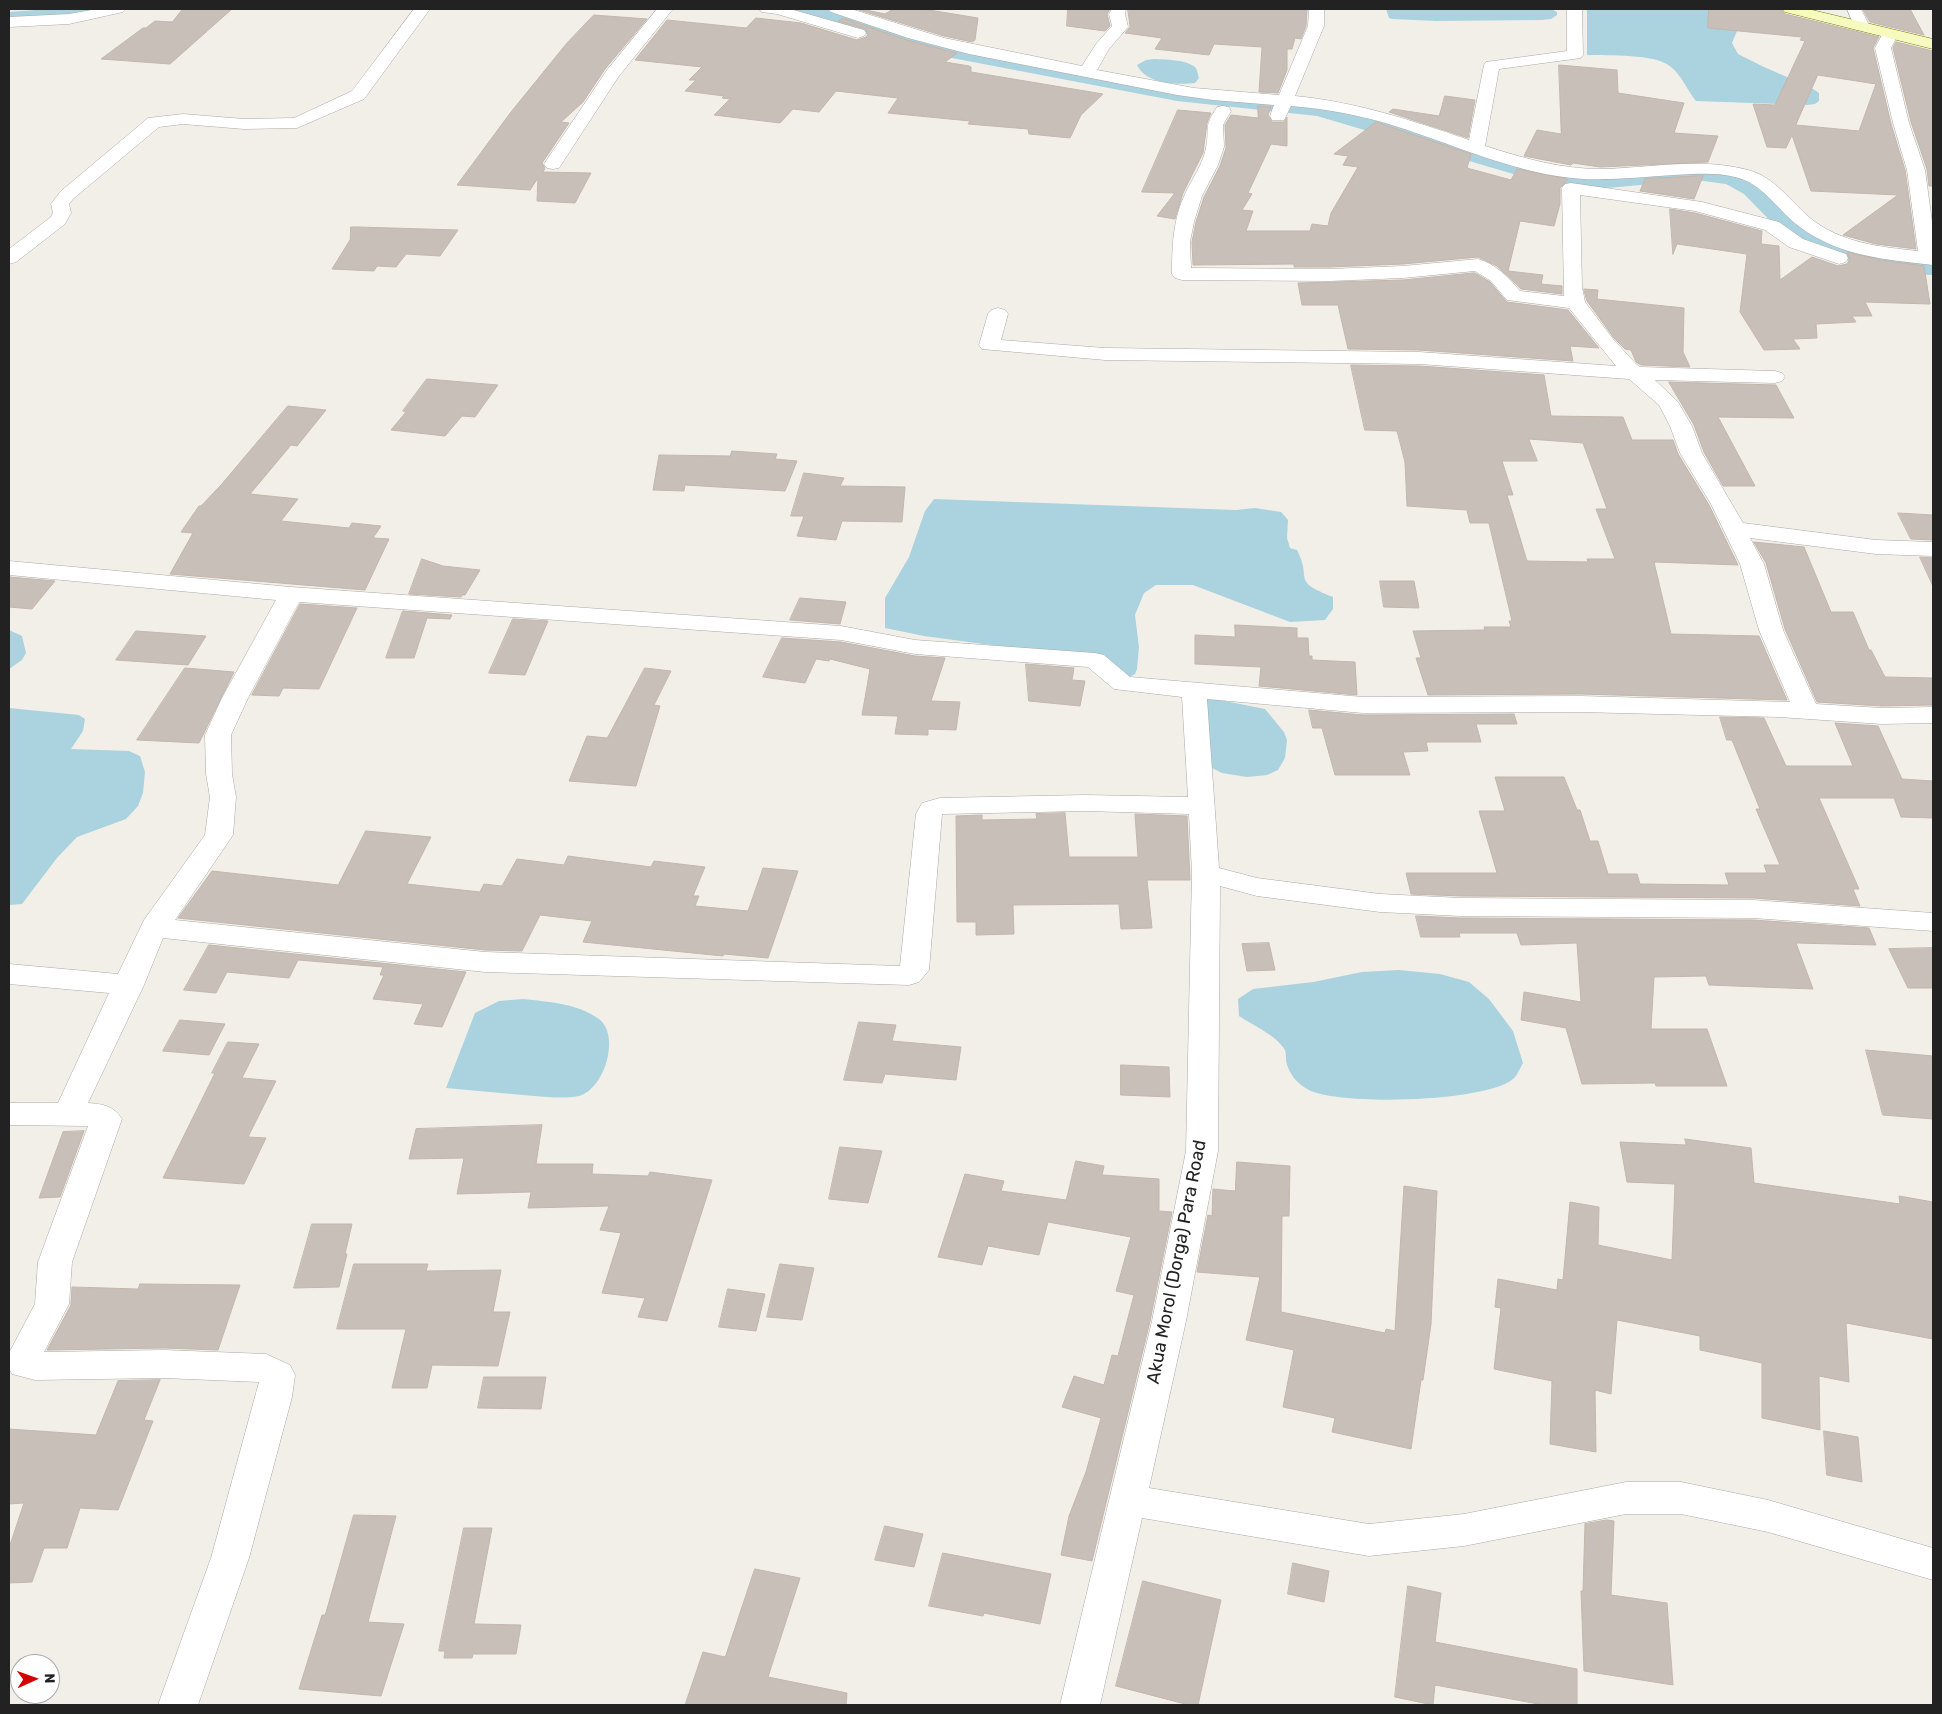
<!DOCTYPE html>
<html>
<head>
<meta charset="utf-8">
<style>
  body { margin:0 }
  #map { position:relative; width:1942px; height:1714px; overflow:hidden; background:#f2efe9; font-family:Rubik,sans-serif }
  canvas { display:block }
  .frame { position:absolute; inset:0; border:10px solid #222; pointer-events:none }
  .north { position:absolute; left:10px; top:1654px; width:50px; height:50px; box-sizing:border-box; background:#fff; border:1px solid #a7a7a7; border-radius:50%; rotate:88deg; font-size:14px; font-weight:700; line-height:20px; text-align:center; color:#222 }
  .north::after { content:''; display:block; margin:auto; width:18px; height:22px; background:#d40000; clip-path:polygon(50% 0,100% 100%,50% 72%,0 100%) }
</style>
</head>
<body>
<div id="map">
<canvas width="1942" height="1714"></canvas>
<div class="frame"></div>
<div class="north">N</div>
</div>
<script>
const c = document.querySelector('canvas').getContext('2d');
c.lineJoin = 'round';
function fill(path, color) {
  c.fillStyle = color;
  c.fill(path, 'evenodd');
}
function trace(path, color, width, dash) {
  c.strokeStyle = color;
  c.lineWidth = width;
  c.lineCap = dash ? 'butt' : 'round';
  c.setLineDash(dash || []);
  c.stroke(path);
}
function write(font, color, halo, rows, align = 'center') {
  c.font = font + ' Rubik,sans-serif';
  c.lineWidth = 4.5;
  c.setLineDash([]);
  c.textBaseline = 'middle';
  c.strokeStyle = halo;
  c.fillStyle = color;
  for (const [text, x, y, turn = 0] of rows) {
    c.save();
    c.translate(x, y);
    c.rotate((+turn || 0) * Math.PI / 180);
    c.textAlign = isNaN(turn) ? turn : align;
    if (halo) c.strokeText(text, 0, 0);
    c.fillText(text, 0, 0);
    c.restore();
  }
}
fill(new Path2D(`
  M1386 9H1551L1557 12V15L1551 19 1542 20 1436 21 1392 19 1389 18Z
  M1587 9H1706L1723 13 1737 24V31L1732 43 1738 54 1764 67 1810 87 1819 93V101L1815 104 1807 105 1696 101C1687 90 1682 76 1671 67 1655 53 1608 56 1587 55Z
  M1154 59C1166 60 1185 59 1195 67 1197 69 1198 74 1199 78L1195 83C1176 85 1146 84 1137 65L1146 60Z
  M934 499 1236 510 1255 508 1281 512 1288 520 1287 538 1290 548 1297 550C1313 581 1290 580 1333 597V609L1325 620 1290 622 1193 585H1156L1144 593 1135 615 1139 647 1137 669 1135 674 1126 679 1113 669 1013 648 924 636 885 628V598L909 557 925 511Z
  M9 630 22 636 26 653 22 660 9 669Z
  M1200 696 1265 709 1284 732 1287 740 1285 758 1278 770 1267 775 1247 777 1222 773 1208 766Z
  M9 708 79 715 85 719 83 731 71 749 129 751 140 756 145 772 143 793 138 806 126 819 77 837 57 858 22 904 9 905Z
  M1399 970 1440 974 1469 982 1489 999 1513 1031 1523 1063C1520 1068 1517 1076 1513 1079 1487 1102 1339 1106 1309 1090 1297 1084 1289 1074 1286 1061 1286 1058 1286 1053 1285 1050 1276 1035 1254 1026 1239 1016L1238 999 1253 989 1313 982 1362 972Z
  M523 999C549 1002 577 1003 599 1019 621 1036 604 1090 579 1096 565 1099 548 1097 534 1096 504 1093 475 1091 446 1088L475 1013 499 1001Z`), '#aad3df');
fill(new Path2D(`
  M50 9H92L89 13 58 20 9 24V12Z
  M795 9H825L935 43 1177 89 1319 104 1550 171 1571 174H1607L1696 166 1732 171 1740 173 1760 184 1802 227 1888 259 1933 261V275L1885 273 1876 271 1786 237 1744 194 1726 184 1696 180 1607 188H1571L1547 184 1317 116 1177 101 931 54 798 13Z`), '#aad3df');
const building = new Path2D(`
  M183 9H232L170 64 101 59 143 28H146L155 21 172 22Z
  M861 9 885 14 893 9H923L978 18 975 40 972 42 944 36 859 10Z
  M1068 9H1110L1107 14 1110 26 1105 31 1067 26Z
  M1128 9H1307L1306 26 1301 39 1295 38 1292 49H1287V70L1278 93 1259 92 1262 47 1214 44 1209 55 1155 49 1162 38 1125 33 1130 27Z
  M1709 9H1780L1785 14 1879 37 1873 48 1891 124 1905 170 1916 249 1876 244 1843 235 1898 195 1811 191 1792 135 1786 148 1767 147 1753 104 1775 105 1805 41 1800 40 1802 37 1708 28ZM1818 75 1876 84 1859 131 1796 125Z
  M1863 9H1910L1924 35 1870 22Z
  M594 15 647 19 605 69 583 102 561 122 569 123 542 163 545 168 543 172 591 173 575 203 537 201 538 178 530 190 457 185 511 112 567 43Z
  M756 18 801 23 857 40 866 37 868 34 866 29 838 21 843 18 907 40 957 53 945 62 969 66 971 67V72L1103 94 1081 115 1070 138 1029 134 1028 129 968 124 970 121 888 113 898 98 836 91 819 112 793 109 780 123 714 115 730 99 722 98 724 96 685 91 696 80H689L702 67 635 60 667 20 746 28Z
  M1896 42 1933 51V186H1929L1927 169 1911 122 1893 48Z
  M1559 65 1617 70 1618 93 1684 103 1674 133 1718 136 1708 162 1600 167 1573 163 1571 165 1524 156 1537 130 1561 134Z
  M1445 96 1475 100 1468 138 1389 112 1393 109 1439 116Z
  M1258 106 1271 107 1268 115 1272 122H1284L1287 117V146L1271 144 1248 193 1252 194 1242 210 1253 211 1246 231H1310L1312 224 1328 226 1331 213 1358 167 1343 165 1348 156 1334 154 1376 122 1471 154 1467 168 1511 180 1517 169 1568 179 1560 188V204L1554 226 1520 221 1508 271 1543 275 1541 284 1562 286V294L1521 289 1497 266 1478 257 1403 264 1329 267H1294V264L1193 265 1192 242 1196 222 1204 197 1220 166 1226 148 1225 125 1231 115 1258 118Z
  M1178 110 1211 113 1207 123 1203 153 1183 193 1175 219 1157 216 1175 193 1142 192Z
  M1703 176 1694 199 1640 191 1645 179Z
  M1670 209 1695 213 1762 231 1761 244 1779 246 1780 280 1812 257 1838 266 1847 264 1850 259 1847 252 1881 260 1924 266 1930 304 1865 302 1872 316H1852L1856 322 1816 324 1817 338 1793 339 1800 349 1764 350 1740 312 1747 254 1677 244 1673 254Z
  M351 227H358L458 230 440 256 406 254 396 267 377 266 374 271 332 269 350 240Z
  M1475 273 1490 282 1507 302 1568 310 1599 348 1570 346 1573 361 1419 350 1348 349 1338 305H1302L1298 283 1403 280Z
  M1584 289 1598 290 1597 299 1684 308 1683 352 1690 367 1641 365 1636 362 1631 350 1625 349 1614 338 1587 301Z
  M1351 365 1419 366 1544 375 1551 416 1623 417 1632 440H1673L1678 454 1709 505 1738 565 1654 562 1671 634 1759 636 1787 700 1580 694 1428 695 1416 658H1421L1413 631 1485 630 1484 627H1511L1509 621H1512L1489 523H1470L1467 510 1407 506 1405 462 1397 431 1365 430ZM1529 439 1583 443 1607 509H1596L1615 559H1587L1588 562 1527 561 1507 495H1513L1502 461H1537Z
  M427 379 498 385 475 417 462 416 445 436 391 430 406 412 403 411Z
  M1669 382 1776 385 1794 418 1718 417 1755 486H1723L1704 452 1694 425Z
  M288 406 326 410 297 446 291 445 250 494 298 499 281 521 349 528 352 523 381 526 373 538 389 539 365 590 170 574 193 533 181 532 199 506H201L221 485Z
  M732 451 777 454 775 459 797 461 785 491 685 485 684 491 653 490 659 455 730 456Z
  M804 473 844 478 840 486 905 487 902 522 842 521 836 540 797 536 804 516H791Z
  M1898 513 1933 515V540L1911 539Z
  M1754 542 1804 547 1831 612H1853L1869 650H1871L1885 677 1933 678V705L1882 706 1817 702 1785 629 1766 563Z
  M1920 557 1933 558V586Z
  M422 559 443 566 480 570 465 595H462L461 597 409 594Z
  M9 577 55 581 32 609 9 607Z
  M1380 581H1414L1419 608 1384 607Z
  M800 598 846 602 840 624 790 620Z
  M300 604 357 608 319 689 283 688 279 696 252 695Z
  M403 611 452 615 450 619 427 618 414 658H386Z
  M513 619 548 621 525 675 489 673Z
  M1235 625 1297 628V638H1308L1309 656H1312V660L1355 662 1357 695 1259 686 1261 667 1195 664V635L1235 637Z
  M136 631 206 636 188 665 116 660Z
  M782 638 841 642 915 656 945 658 931 701 960 702 956 730 928 729V735L895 734 898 716 862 715 870 669 830 659 829 661 816 659 805 683 763 677Z
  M1026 664 1074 668 1072 680 1085 681 1080 706 1029 701Z
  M185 668 234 672 199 743 137 740Z
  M645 668 671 671 654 705 660 706 636 786 569 781 587 736 607 738Z
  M1309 710 1363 715 1514 714 1517 724H1476L1481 742H1426L1428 751 1403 752 1410 775H1335L1322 728H1313Z
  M1720 717 1764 718 1786 766H1853L1835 723 1878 726 1902 779 1933 781V818L1901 817 1894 798H1819L1859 889H1853L1860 906 1753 898 1461 896 1411 894 1406 873H1497L1479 811H1505L1495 777H1564L1577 810H1580L1590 841H1598L1608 874H1637L1640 884 1729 885 1725 873H1767L1764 865H1780L1756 809H1760L1732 740H1727Z
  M1065 813 1069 857H1138L1135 814 1187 816 1190 880H1147L1152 928 1121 929 1119 904 1013 905 1014 934 976 935V922H957L956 816 982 815V820L1037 819 1036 814Z
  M366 831 431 837 407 884 480 892 484 884 502 886 517 859 564 865 568 856 651 867 654 861 705 867 693 896H699L695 906 748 911 763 868 798 871 768 958 724 954 723 956 583 942 592 921 540 915 522 951 485 950 178 918 212 871 338 885Z
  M1416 916 1461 918 1753 920 1869 928 1876 945 1796 943 1813 989 1709 985 1706 976 1654 977 1651 1029H1707L1727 1086H1656L1655 1083 1582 1084 1566 1028 1521 1020 1524 992 1581 1002 1577 943 1521 945 1517 933H1459L1460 937H1421Z
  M1269 943 1275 970 1247 971 1242 944Z
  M209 945 466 972 442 1027 414 1024 423 1004 373 999 384 975H380L383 967 298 960 289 978 227 972 216 993 184 990Z
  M1933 948V988H1908L1889 949Z
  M180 1020 225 1024 209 1055 163 1051Z
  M859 1022 896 1025 892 1041 961 1047 956 1080 885 1074 882 1083 844 1080Z
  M228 1042 259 1044 242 1078 276 1081 248 1137 266 1138 244 1184 163 1178 215 1073H212Z
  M1866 1050 1933 1056V1119L1883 1115Z
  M1121 1065 1169 1067 1170 1097 1121 1095Z
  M542 1125 536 1164H593L592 1174 648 1176 650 1172 712 1180 667 1321 638 1317 645 1298 602 1293 621 1233 600 1230 609 1206 528 1208 531 1192 457 1194 464 1158 409 1159 416 1129Z
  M84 1131 60 1197 39 1198 63 1132Z
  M1685 1139 1751 1148 1754 1183 1900 1204 1899 1196 1933 1202V1339L1846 1323 1849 1382 1819 1376 1820 1430 1762 1418V1363L1700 1350V1336L1617 1320 1611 1394 1595 1390 1596 1452 1550 1444 1552 1381 1494 1369 1501 1308 1495 1307 1498 1279 1557 1290 1558 1279 1563 1280 1570 1202 1599 1207 1598 1245 1672 1260 1675 1184 1627 1182 1620 1142 1686 1145Z
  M840 1147 882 1151 868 1203 829 1199Z
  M1076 1161 1104 1166 1102 1175 1159 1179V1211L1172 1212 1150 1321 1092 1561 1061 1555 1069 1516 1086 1472 1101 1418 1062 1407 1074 1376 1104 1385 1112 1355 1118 1356 1134 1295 1116 1291 1131 1237 1048 1222 1039 1255 988 1246 982 1265 938 1257 965 1174 1004 1181 1001 1191 1066 1200Z
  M1237 1162 1290 1166 1289 1216H1282L1281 1312 1385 1333 1386 1329 1395 1331 1404 1186 1437 1191 1431 1324 1423 1380H1421L1411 1449 1332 1432 1335 1418 1283 1407 1294 1350 1246 1340 1260 1277 1197 1272 1208 1215 1212 1216 1213 1189 1235 1191Z
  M312 1224H352L345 1254H347L339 1287 294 1288Z
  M354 1264H428L426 1271 501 1270 493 1312H510L498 1366 432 1365 427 1388H392L406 1329H337Z
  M780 1264 814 1268 802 1320 767 1317Z
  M140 1284 240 1285 218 1350 164 1348 47 1350 71 1305 72 1287 138 1289Z
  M728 1289 765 1294 756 1331 719 1327Z
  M484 1377H546L541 1409 478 1408Z
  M160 1380 144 1420 153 1421 118 1510 80 1508 67 1548H44L32 1582 9 1583V1548L24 1503 9 1504V1429L96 1435 118 1381Z
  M1824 1431 1858 1437 1862 1482 1827 1475Z
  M354 1515 396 1516 368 1622 404 1624 381 1696 299 1689 322 1615H325Z
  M1607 1520 1614 1521 1611 1595 1667 1603 1673 1685 1584 1671 1581 1591H1583L1585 1524Z
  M885 1526 923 1534 914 1567 875 1560Z
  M464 1528H492L474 1624 521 1625 516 1654H473L472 1658H444L445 1651H439Z
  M943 1553 1051 1574 1040 1624 984 1613 983 1616 929 1606Z
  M1293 1563 1329 1571 1324 1602 1288 1594Z
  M755 1569 800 1578 768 1677 847 1693 846 1705H685L703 1652 725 1657Z
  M1143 1581 1221 1600 1198 1705H1189L1116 1686Z
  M1408 1586 1441 1593 1435 1642 1577 1669V1705H1544L1435 1685 1433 1705 1395 1697Z`);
fill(building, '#c7bfb8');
trace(building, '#c4b6ab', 1);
const minor = new Path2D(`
  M97 9H126L123 12 69 24 9 27V17L69 14Z
  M414 9H430L364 99 297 128 244 129 183 124 159 127 73 199 69 204 71 213 65 224 16 262 9 264V249L51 217 53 213 51 204 61 191 148 118 183 114 244 119 294 118 352 91Z
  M657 9H673L619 76 559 168 553 169 547 168 544 164 607 70Z
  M759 9H790L864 30 866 33 864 36 858 38 777 14 762 12Z
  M828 9H851L944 38 1082 66 1096 44 1112 26 1109 14 1112 9H1126L1125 14 1128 27 1109 49 1097 70 1194 88 1279 95 1308 26 1309 9H1324V26L1295 96C1356 102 1411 120 1469 140L1484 65 1486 62 1567 51V9H1582L1583 55 1581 58 1499 69 1485 146C1523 158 1560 169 1600 169 1650 168 1699 157 1748 170 1775 177 1790 201 1810 218 1841 243 1880 247 1918 251L1907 170 1893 123 1875 48 1884 31H1896L1898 34 1891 48 1909 123 1925 170 1933 229V265C1888 260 1838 256 1800 227 1779 212 1765 186 1739 178 1718 172 1695 174 1674 175 1635 177 1596 183 1557 176 1501 167 1449 143 1395 126 1361 115 1326 109 1291 106L1284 120H1272L1270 116 1274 105 1213 100 1177 95 969 54 908 38 831 12Z
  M1847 9H1861L1870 27 1868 30H1856Z
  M1223 106 1229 107 1231 111 1223 125 1224 147 1218 165 1202 196 1194 222 1190 242 1191 268 1329 269 1403 266 1478 259C1496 264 1508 277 1520 291L1564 296 1562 188 1565 184 1571 183 1702 202 1779 222 1803 239 1846 254 1848 258 1846 262 1839 264 1789 247 1765 230 1695 211 1580 195 1582 287 1585 302 1613 339 1636 364 1640 367 1775 371 1782 373 1785 377 1782 381 1775 383 1655 380 1678 402 1692 426 1702 453 1743 523 1876 540 1933 542V556L1876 554 1750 538 1764 564 1783 630 1816 704 1882 708 1933 707V723L1882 724 1779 717 1580 712 1363 713 1207 699 1219 868 1257 878 1380 894 1461 898 1753 900 1933 913V931L1753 918 1461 916 1380 912 1257 896 1220 886 1218 1151 1186 1321 1149 1488 1369 1524 1464 1514 1626 1482H1681L1768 1500 1933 1548V1580L1768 1532 1681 1514H1626L1464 1546 1369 1556 1142 1518 1100 1705H1060L1152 1321 1186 1151 1192 873 1189 814 1085 811 942 814 929 970 919 982 909 985 485 972 163 938 144 985 88 1103C103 1104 114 1106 122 1119L72 1262 69 1304 44 1352 164 1350 266 1354 290 1365 295 1375 292 1397 249 1558 198 1705H158L211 1558 259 1382 164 1378 35 1380 12 1374 9 1368V1353L35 1304 38 1262 88 1126 9 1125V1103H58L109 993 9 984V964L118 974 144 920 205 835 210 797 206 774 205 735 222 698 276 600 9 575V561L291 587 841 626 915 640 1095 653 1104 655 1130 677 1363 697 1580 696 1790 702 1759 630 1740 564 1711 504 1680 453 1670 426 1659 405 1629 379 1419 364 1105 360 982 349 979 345 988 314 991 310 998 308 1005 310 1008 314 1001 340 1105 348 1419 352 1616 366 1569 308 1507 300 1491 281 1475 271 1403 278 1329 281 1182 280 1175 278 1172 274C1172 246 1173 219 1185 194 1192 179 1203 164 1206 148 1210 127 1203 128 1217 107ZM299 602 841 640 915 654 1088 667 1114 689 1182 697 1188 797 1085 795 940 798 922 803 916 814 900 966 485 952 175 920 233 835 236 797 232 774 231 735 248 698Z`);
const secondary = new Path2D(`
  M1782 9H1808L1933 39V49L1785 12Z`);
trace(minor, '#a9a9a9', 1);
trace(secondary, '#707d05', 1);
fill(minor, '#fff');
fill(secondary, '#f7fabf');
write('18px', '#222', '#fff', [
  ["Akua Morol (Dorga) Para Road",1177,1262,-79]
]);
</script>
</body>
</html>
